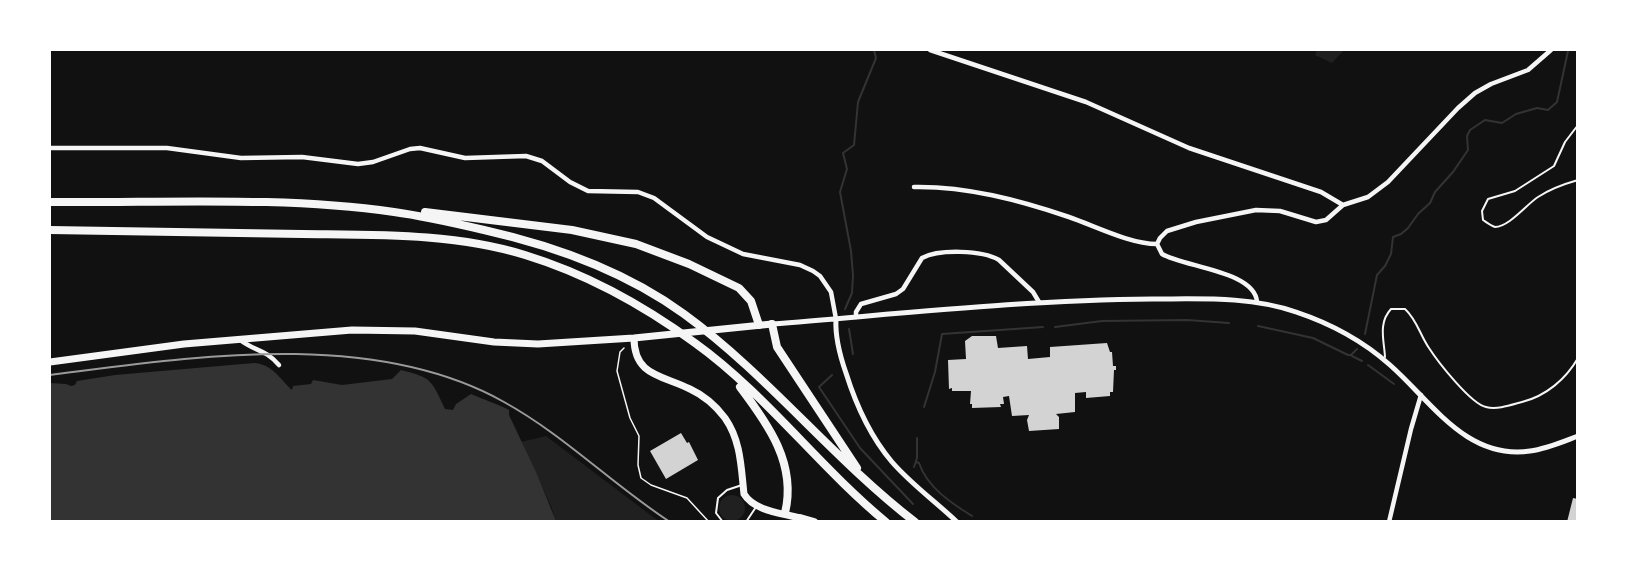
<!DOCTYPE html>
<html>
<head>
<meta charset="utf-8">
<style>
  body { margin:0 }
  #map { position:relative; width:1627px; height:571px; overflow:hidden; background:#111; font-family:"Noto Sans",sans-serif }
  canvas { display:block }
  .frame { position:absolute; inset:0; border:51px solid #fff; pointer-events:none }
</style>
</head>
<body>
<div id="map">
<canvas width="1627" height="571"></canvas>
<div class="frame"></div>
</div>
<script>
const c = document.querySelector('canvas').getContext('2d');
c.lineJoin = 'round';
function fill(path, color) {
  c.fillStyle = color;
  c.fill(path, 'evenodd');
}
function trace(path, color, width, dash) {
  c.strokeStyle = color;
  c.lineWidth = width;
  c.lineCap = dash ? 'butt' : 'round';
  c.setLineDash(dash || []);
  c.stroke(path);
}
fill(new Path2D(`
  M1317 50H1344L1332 63 1315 55Z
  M546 436 653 517 659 521H556L551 506 521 442Z
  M719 508a13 13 0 1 1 26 0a13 13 0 1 1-26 0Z`), '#202020');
fill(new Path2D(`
  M254 363C272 364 280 379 292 390L293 386 311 384 313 380 342 385 392 379 401 370C433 378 431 380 445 409L453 410 456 404 471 394C484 400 496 403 509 410V415L536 472 556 521H50V383L66 384 71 386 75 385 77 381 115 375Z`), '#333');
trace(new Path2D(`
  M845 309 852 293 853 275 851 251 840 192 847 169 843 153 854 145 858 102 876 58 874 50
  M1258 326 1313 338 1348 355H1351L1357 349
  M1055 327 1102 321 1187 320 1229 323
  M849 329 853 354
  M1365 334 1377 275 1385 266 1391 254 1393 237 1401 234 1408 228 1418 214 1430 203 1435 192 1453 172 1468 150 1467 136 1470 130 1485 120 1502 123 1516 114 1537 108 1548 110 1557 102 1568 51
  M1352 356 1362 361
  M1368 365 1394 384
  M832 375 819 387 860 448 913 504
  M924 407 935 372 942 334 1043 327
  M916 462 919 463C927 487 951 503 972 516
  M914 467 917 458V438`), '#333', 2);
fill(new Path2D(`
  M972 336H996L998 348 1027 346 1028 359 1050 357V347L1107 343 1110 352H1112L1113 366H1116V370H1114L1113 392H1110V396L1086 398V392L1075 393V412L1056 414 1059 417V429L1029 431 1027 420 1029 415 1012 416 1009 396 1003 397 1004 404H1000L1001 407 972 408V404H970L971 391H952V388L949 389 948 360 966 359 965 341Z
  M681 433 687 443 689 442 698 460 666 479 650 451Z
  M1573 498 1578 499V522H1567Z`), '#d3d3d3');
trace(new Path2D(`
  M624 348 620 352 617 371 630 418 639 436 638 465 641 478 651 485 687 498 709 522`), '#f5f5f5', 1.5);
trace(new Path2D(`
  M1578 125 1565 142 1554 166 1515 191 1488 199 1482 211 1483 220C1486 222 1491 226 1495 227 1509 227 1527 204 1538 197 1550 189 1564 184 1578 180
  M1385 357C1384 340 1378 323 1391 309H1405C1417 320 1420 335 1429 348 1438 362 1471 404 1486 407 1497 410 1511 405 1522 402 1546 396 1566 379 1578 358
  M723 522 716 513 718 498 727 490 742 485
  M746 522 756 507`), '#f5f5f5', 2);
trace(new Path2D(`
  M930 50 1086 102 1189 148 1321 192 1343 205
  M50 148H167L241 158 302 157 358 164 373 162 410 149 420 148 465 158 526 156 542 161 570 182 588 191 638 192 654 198 707 237 743 254 800 265 813 271 820 276 831 292 836 319
  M914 187C966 186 1019 200 1069 217 1095 226 1130 244 1157 244
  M1257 302C1255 271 1184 267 1162 254L1157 244 1160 238 1167 231 1196 222 1256 210 1280 211 1316 222 1326 220 1343 205 1368 197 1388 182 1458 108 1475 93 1491 84 1528 70 1551 50
  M856 317V312L861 304 896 294 903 289 922 258C939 249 982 250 999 260L1033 292 1039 302
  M239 339C255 352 264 348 279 365
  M1389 522 1411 429 1421 395`), '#f5f5f5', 4.5);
trace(new Path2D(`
  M836 319C835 337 840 356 846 373 856 405 870 436 892 462 911 484 936 502 957 522
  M772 324C899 314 1025 300 1152 299 1200 299 1250 296 1296 312 1329 323 1363 341 1390 365 1432 402 1466 460 1530 451 1546 449 1562 442 1578 436`), '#f5f5f5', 5);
trace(new Path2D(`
  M634 338C634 376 662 375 690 389 703 395 716 406 725 418 741 441 741 467 744 494 754 511 782 513 800 518
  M50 362 184 344 352 330 415 331 494 342 538 344 634 338 772 324`), '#f5f5f5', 7);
trace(new Path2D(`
  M50 202C164 203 280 196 394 212 424 216 454 223 484 230 555 246 625 271 684 314 768 375 832 458 915 522
  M425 212 572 230 636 244 689 264 739 288 751 301 759 325
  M50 230C134 231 218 232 302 234 376 235 454 233 525 255 587 274 643 305 695 343 766 394 819 467 886 522
  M772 324 777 347 857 468
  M740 387C768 424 797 464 785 513
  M800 518 814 522`), '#f5f5f5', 8);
trace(new Path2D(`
  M50 375C193 357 372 328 504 402 564 435 613 485 670 522`), '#9a9a9a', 2);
</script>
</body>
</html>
